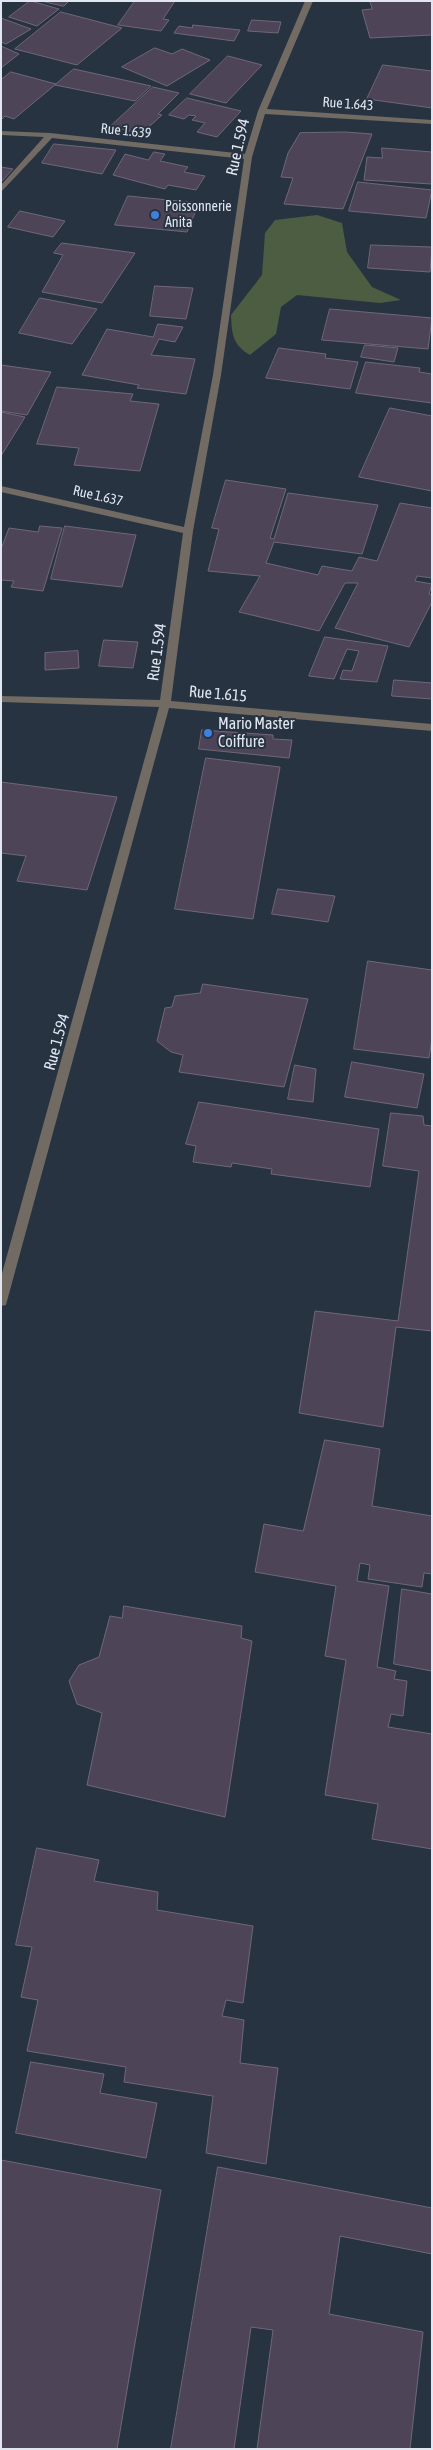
<!DOCTYPE html>
<html>
<head>
<meta charset="utf-8">
<style>
  body { margin:0 }
  #map { position:relative; width:433px; height:2450px; overflow:hidden; background:#283342; font-family:"Asap Condensed",sans-serif }
  canvas { display:block }
  .frame { position:absolute; inset:0; border:2px solid #e0e7f1; pointer-events:none }
</style>
</head>
<body>
<div id="map">
<canvas width="433" height="2450"></canvas>
<div class="frame"></div>
</div>
<script>
const c = document.querySelector('canvas').getContext('2d');
c.lineJoin = 'round';
function fill(path, color) {
  c.fillStyle = color;
  c.fill(path, 'evenodd');
}
function trace(path, color, width, dash) {
  c.strokeStyle = color;
  c.lineWidth = width;
  c.lineCap = dash ? 'butt' : 'round';
  c.setLineDash(dash || []);
  c.stroke(path);
}
function write(font, color, halo, rows, align = 'center') {
  c.font = font + ' "Asap Condensed",sans-serif';
  c.lineWidth = 4;
  c.setLineDash([]);
  c.textBaseline = 'middle';
  c.strokeStyle = halo;
  c.fillStyle = color;
  for (const [text, x, y, turn = 0] of rows) {
    c.save();
    c.translate(x, y);
    c.rotate((+turn || 0) * Math.PI / 180);
    c.textAlign = isNaN(turn) ? turn : align;
    if (halo) c.strokeText(text, 0, 0);
    c.fillText(text, 0, 0);
    c.restore();
  }
}
fill(new Path2D(`
  M317 215 342 223 347 252 372 287 401 300 380 303 297 295 281 307 276 334 250 355C232 344 232 334 231 315L262 275 265 233 275 220Z`), '#4c5d42');
const building = new Path2D(`
  M30 1H31L59 9 37 26 9 17Z
  M41 1H69L64 6Z
  M135 1H175L163 19 169 20 161 31 118 25Z
  M370 1H432V35L370 38 362 10 372 9Z
  M61 12 122 28 77 65 15 49Z
  M1 18 31 29 6 44 1 42Z
  M252 20 281 22 278 33 248 31Z
  M193 25 240 30 234 41 174 33 179 26 192 28Z
  M1 46 19 54 1 68Z
  M155 48 172 54 182 49 210 60 167 86 122 67Z
  M228 56 262 65 226 103 190 94Z
  M383 65 432 71V108L367 99Z
  M74 69 151 86 135 101 55 85Z
  M11 72 56 84 14 119 5 116 1 120V80Z
  M153 87 179 93 158 114 162 115 141 134 111 126Z
  M187 98 241 111 217 137 197 132 205 123 192 120 196 116 189 115 184 119 169 115Z
  M346 132 372 134 343 209 284 204 293 178 281 177 288 153 300 133Z
  M54 144 116 150 102 174 42 163Z
  M382 148 432 152V184L364 180 367 157 382 158Z
  M154 152 165 154 160 161 188 167 184 172 205 176 196 190 168 185 165 189 113 175 125 154 148 160Z
  M1 167 13 169 1 182Z
  M358 182 432 190 426 218 349 211Z
  M128 196 199 203 187 232 115 225Z
  M20 211 65 221 53 237 8 227Z
  M62 243 135 253 102 303 42 292 63 255 54 253Z
  M371 245 432 247 430 272 368 268Z
  M155 286 193 288 186 319 150 316Z
  M40 298 97 309 72 344 19 333Z
  M330 309 432 318 428 349 322 340Z
  M158 324 183 327 175 342 159 339 151 355 195 359 186 394 137 388 139 385 82 375 107 329 153 337Z
  M365 345 398 348 394 362 361 357Z
  M279 348 326 354 325 358 358 362 350 389 266 378Z
  M366 362 420 368 419 372 432 374V403L356 393Z
  M1 365 51 372 27 415 1 411Z
  M57 387 133 394 130 401 159 404 140 471 74 465 79 448 37 444Z
  M390 408 432 416V491L359 477Z
  M1 412 25 417 1 456Z
  M226 480 286 489 270 538 274 539 288 493 378 505 362 554 274 542 266 563 318 575 322 566 352 571 359 557 377 561 400 503 432 508V578L417 576 415 581 432 584 429 594 432 595V602L409 647 335 628 358 583H345L319 631 239 612 260 576 208 571 219 529 212 528Z
  M40 526 62 528 43 591 11 587 14 581 1 580V549L9 528 38 532Z
  M65 526 136 535 122 587 51 579Z
  M325 637 388 646 377 682 340 679 343 670 352 671 359 651 347 649 334 679 309 676Z
  M104 640 138 642 133 668 99 666Z
  M78 651 79 668 45 670V653Z
  M394 680 432 683V699L392 696Z
  M202 730 273 735V739L292 740 289 758 199 749Z
  M206 758 280 767 253 919 175 909Z
  M1 782 117 797 87 890 17 881 26 856 1 853Z
  M278 889 335 896 328 922 272 914Z
  M368 961 432 970V1039L429 1058 354 1049Z
  M203 984 308 999 284 1087 179 1072 183 1055 171 1052 157 1041 165 1008 172 1007 175 996 200 993Z
  M352 1062 424 1074 417 1108 345 1097Z
  M295 1065 316 1069 313 1102 288 1099Z
  M199 1102 379 1129 370 1187 271 1174 272 1169 232 1163 231 1167 193 1162 196 1146 186 1144Z
  M391 1113 423 1116 424 1125 432 1126V1331L396 1327 383 1427 299 1413 315 1311 398 1321 419 1171 383 1166Z
  M325 1440 380 1449 372 1506 432 1516V1574L424 1573 422 1587 368 1579 370 1565 360 1563 357 1581 389 1586 377 1667 396 1671 394 1679 407 1681 403 1716 391 1714 388 1727 432 1734V1849L372 1839 378 1804 325 1795 346 1660 325 1656 336 1586 255 1572 264 1524 303 1531Z
  M402 1589 432 1594V1671L394 1664Z
  M124 1606 242 1626 241 1638 252 1641 225 1817 87 1785 102 1713 77 1704 69 1681 79 1665 99 1657 110 1616 122 1618Z
  M37 1848 99 1860 94 1881 158 1892 157 1910 253 1926 243 2003 226 2000 222 2016 244 2020 240 2063 278 2068 266 2164 206 2153 213 2096 124 2082 126 2067 27 2051 38 2000 21 1997 32 1947 16 1945Z
  M31 2062 104 2074 100 2093 157 2103 146 2158 16 2133Z
  M1 2160 161 2190 117 2449H1Z
  M218 2167 432 2208V2254L340 2236 329 2314 423 2332 410 2449H257L273 2330 251 2327 234 2449H171Z`);
fill(building, '#4d4557');
trace(building, '#6f677a', 1);
fill(new Path2D(`
  M305 1H313L267 109 432 120V124L265 114 252 157 221 375 193 531 171 701 432 724V731L169 708 7 1301 6 1305 1 1306V1277L159 707 1 702V696L160 700 183 533 1 492V486L184 527 213 375 244 159 52 138 1 192V185L44 137 1 135V131L50 133 245 154 258 111Z`), '#716b63');
for (const [x, y, r, color] of [
  [155,215,5,"#3f7fe0"],
  [208,733,5,"#3f7fe0"]
]) {
  const dot = new Path2D();
  dot.arc(x, y, r, 0, 2 * Math.PI);
  c.fillStyle = color;
  c.fill(dot);
  trace(dot, '#283342', 2);
}
write('14px', '#e0e7f1', '#283342', [
  ["Rue 1.643",348,104,4],
  ["Rue 1.639",126,131,6],
  ["Rue 1.637",98,496,13]
]);
write('14px', '#e0e7f1', '#283342', [
  ["Poissonnerie",165,207],
  ["Anita",165,223]
], 'left');
write('16px', '#e0e7f1', '#283342', [
  ["Rue 1.594",238,147,-77],
  ["Rue 1.594",157,652,-82],
  ["Rue 1.615",218,694,5],
  ["Rue 1.594",57,1042,-75]
]);
write('16px', '#e0e7f1', '#283342', [
  ["Mario Master",218,724],
  ["Coiffure",218,742]
], 'left');
</script>
</body>
</html>
